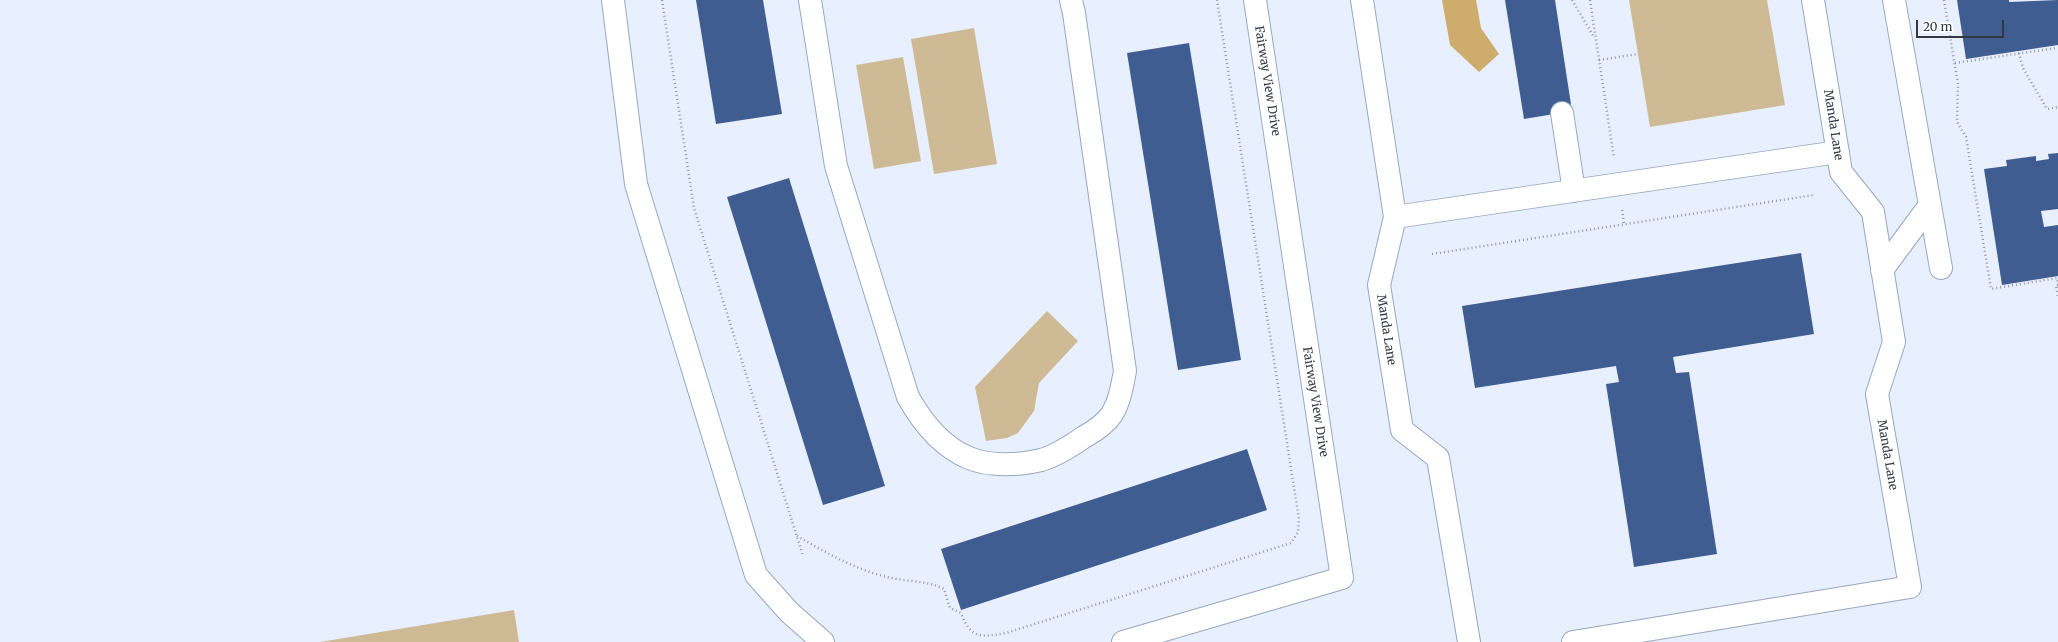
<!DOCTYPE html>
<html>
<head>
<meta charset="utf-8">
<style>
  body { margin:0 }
  #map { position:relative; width:2058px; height:642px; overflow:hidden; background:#e8f0ff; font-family:Merriweather,serif }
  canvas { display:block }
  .scale { position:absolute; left:1916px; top:20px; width:88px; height:18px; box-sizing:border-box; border:2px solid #323740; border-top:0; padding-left:5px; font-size:12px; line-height:14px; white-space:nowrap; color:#323740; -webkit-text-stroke:3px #fff; paint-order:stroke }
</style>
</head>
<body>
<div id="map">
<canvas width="2058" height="642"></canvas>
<div class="scale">20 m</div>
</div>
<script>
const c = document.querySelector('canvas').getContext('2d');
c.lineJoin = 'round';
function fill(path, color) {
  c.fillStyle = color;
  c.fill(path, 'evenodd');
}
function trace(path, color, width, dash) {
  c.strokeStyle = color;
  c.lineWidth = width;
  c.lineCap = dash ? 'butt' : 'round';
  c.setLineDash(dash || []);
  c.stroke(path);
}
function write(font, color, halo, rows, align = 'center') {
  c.font = font + ' Merriweather,serif';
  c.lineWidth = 4;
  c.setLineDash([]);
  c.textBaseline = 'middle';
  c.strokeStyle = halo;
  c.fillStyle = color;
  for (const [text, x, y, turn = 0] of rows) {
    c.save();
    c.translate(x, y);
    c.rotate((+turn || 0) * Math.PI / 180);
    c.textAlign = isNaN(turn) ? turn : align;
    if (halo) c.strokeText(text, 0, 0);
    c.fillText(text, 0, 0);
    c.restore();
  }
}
fill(new Path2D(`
  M1629 0H1767L1785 105 1650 127Z
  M974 28 997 164 934 174 911 39Z
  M903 57 921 161 874 169 856 65Z
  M1047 311 1078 341 1039 383 1034 411 1018 433 1007 438 986 441 975 387Z
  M514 610 519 642H320Z`), '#ceba94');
fill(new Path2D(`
  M1442 0H1476L1481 28 1499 54 1479 72 1450 45Z`), '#cdac6c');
fill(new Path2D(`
  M696 0H763L782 114 716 124Z
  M1505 0H1555L1572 111 1524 119Z
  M1957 0H2009V2L2058 0V45L1966 59Z
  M1189 43 1241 360 1178 370 1127 53Z
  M2058 153V209L2041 211 2044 227 2058 225V276L2002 285 1984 169 2007 166 2006 160 2036 156V161L2049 159 2048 154Z
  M789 178 885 486 823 505 727 197Z
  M1801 253 1814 334 1673 357 1676 373 1689 372 1717 554 1634 567 1606 384 1619 382 1616 366 1475 388 1462 306Z
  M1247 449 1267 510 961 610 941 549Z`), '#405d91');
const minor = new Path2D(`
  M613 0 636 184 756 575 789 612 823 642
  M810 0 836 166 908 397C922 422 942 447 969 458 990 467 1020 465 1041 460 1056 456 1071 446 1084 437 1093 432 1106 423 1112 414 1120 401 1122 386 1125 371L1074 13 1071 0
  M1362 0 1395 217 1379 285 1402 430 1438 458 1469 642
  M1894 0 1941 268
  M1562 113 1574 191
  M1395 217 1838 152
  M1882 270 1930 205
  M1123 642 1342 578 1255 0
  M1573 642 1910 587 1877 394 1894 342 1873 212 1841 172 1813 0`);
trace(minor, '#99a6bd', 24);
trace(new Path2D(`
  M662 0 694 208 803 556
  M1572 0 1594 37
  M1590 0 1614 158
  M1944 0 1958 84 1957 122 1966 137 1991 289 2057 278 2058 285
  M2019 53 2023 68 2047 109 2058 107
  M1599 60 1638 54
  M1955 63 2056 48
  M1622 210 1624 224
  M1432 254 1814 195
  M2058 285H2056L2058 297
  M797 536C825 552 854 569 887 577 906 582 926 580 944 589L950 608 961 613C971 640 982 637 1006 633L1291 543 1298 532 1299 519 1217 0`), '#9096a2', 2.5, [1, 3]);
trace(minor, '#fff', 22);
write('12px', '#323740', '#fff', [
  ["Fairway View Drive",1267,81,81],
  ["Manda Lane",1833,125,81],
  ["Manda Lane",1386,330,81],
  ["Fairway View Drive",1315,402,81],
  ["Manda Lane",1887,455,80]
]);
</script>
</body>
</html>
